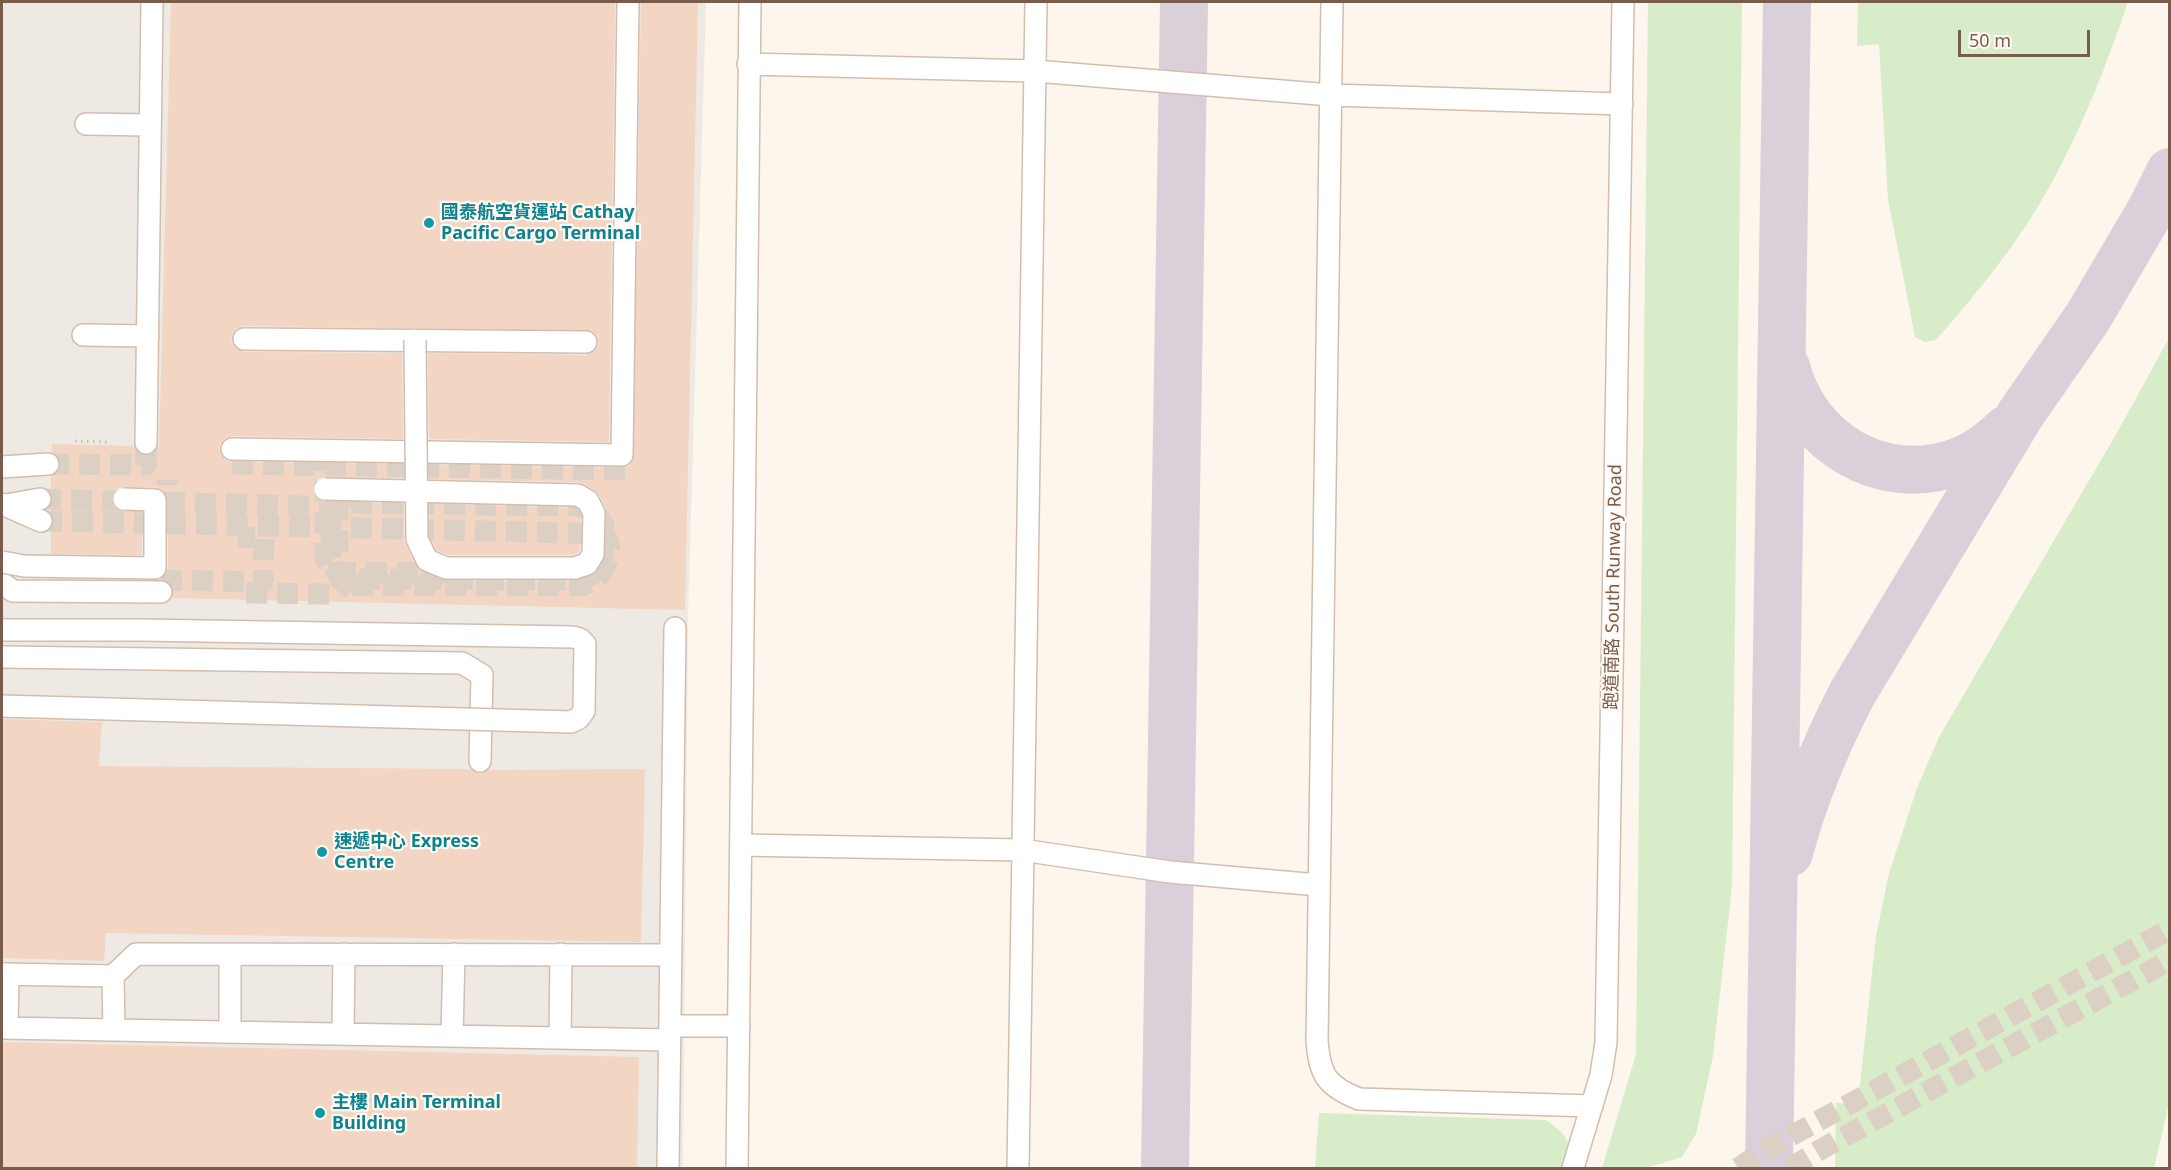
<!DOCTYPE html>
<html>
<head>
<meta charset="utf-8">
<style>
  body { margin:0 }
  #map { position:relative; width:2171px; height:1170px; overflow:hidden; background:#fdf6ec; font-family:"Noto Sans",sans-serif }
  canvas { display:block }
  .frame { position:absolute; inset:0; border:3px solid #7a5c4d; pointer-events:none }
  .scale { position:absolute; left:1958px; top:30px; width:132px; height:27px; box-sizing:border-box; border:3px solid #7a5c4d; border-top:0; padding-left:8px; font-size:18px; line-height:21px; white-space:nowrap; color:#7a5c4d; -webkit-text-stroke:4px #fffaf3; paint-order:stroke }
</style>
</head>
<body>
<div id="map">
<canvas width="2171" height="1170"></canvas>
<div class="frame"></div>
<div class="scale">50 m</div>
</div>
<script>
const c = document.querySelector('canvas').getContext('2d');
c.lineJoin = 'round';
function fill(path, color) {
  c.fillStyle = color;
  c.fill(path, 'evenodd');
}
function trace(path, color, width, dash) {
  c.strokeStyle = color;
  c.lineWidth = width;
  c.lineCap = dash ? 'butt' : 'round';
  c.setLineDash(dash || []);
  c.stroke(path);
}
function write(font, color, halo, rows, align = 'center') {
  c.font = font + ' "Noto Sans","Noto Sans TC",sans-serif';
  c.lineWidth = 4.5;
  c.setLineDash([]);
  c.textBaseline = 'middle';
  c.strokeStyle = halo;
  c.fillStyle = color;
  for (const [text, x, y, turn = 0] of rows) {
    c.save();
    c.translate(x, y);
    c.rotate((+turn || 0) * Math.PI / 180);
    c.textAlign = isNaN(turn) ? turn : align;
    if (halo) c.strokeText(text, 0, 0);
    c.fillText(text, 0, 0);
    c.restore();
  }
}
fill(new Path2D(`
  M2 2H706L688 617 683 1168H2Z`), '#efe9e4');
fill(new Path2D(`
  M1648 2H1742L1732 886 1713 1056 1696 1134 1682 1157 1646 1168H1602L1636 1054Z
  M1858 2H2128C2107 64 2082 128 2050 186 2019 242 1978 292 1936 340L1925 342 1915 337 1888 199 1879 44 1857 46Z
  M2169 338 2170 1099 2154 1168H1835L1836 1103H1858L1876 936 1889 873 1917 788 1939 737 2118 431Z
  M1319 1113 1546 1120C1567 1135 1574 1143 1569 1168H1315Z`), '#d8ecc9');
trace(new Path2D(`
  M1786 367C1805 442 1881 489 1957 462 1976 456 1992 443 2007 429
  M1789 853C1804 796 1826 744 1853 692L2020 415 2088 317 2151 210 2170 172
  M1165 1168 1184 2
  M1769 1168 1787 2`), '#dbcfda', 48);
fill(new Path2D(`
  M171 2H615L609 442 429 439 428 353 586 355 597 349 599 343 597 335 592 331 244 326 237 328 233 333 231 339 233 346 238 350 244 352 402 353 403 439 232 436 226 438 221 442 219 449 225 460 232 462 404 464V478H319L314 483V495L318 500 325 502 404 504V540L415 565 422 572 446 581H575L592 576 598 571 604 560 606 508 599 495 585 484 578 482 429 479V465L622 468 629 466 633 461 641 2H698L685 610 172 598V586L166 581 167 576H165L168 568V499L162 489 155 487 119 488 114 492 111 498 113 504 118 510 142 512V555L51 554V528L54 520 51 513V476L59 470 61 464 58 456 52 452V444L134 446 139 454 145 456 153 454 159 446Z
  M429 504 574 508 581 516 580 550 578 553 573 555H449L436 550 430 536Z
  M2 719 102 722 99 766 471 769 480 774 489 770 645 769 641 942 106 933 104 961 2 958Z
  M2 1042 639 1057 637 1168H2Z`), '#f3d5c3');
trace(new Path2D(`
  M325 450V558L332 568 341 572 459 573
  M48 464 146 465V443
  M232 464 629 470
  M40 499 340 507
  M167 516V480
  M41 521C227 525 414 529 601 534 618 542 607 571 595 580 591 582 586 584 582 586L348 585 341 579 338 569V503L579 506 597 514 604 525 603 560 592 575 578 580 346 579 338 575 331 562 332 496H355
  M161 580 263 582 264 538 238 537
  M246 593 335 594 343 585V567
  M1738 1168 1767 1149 2170 929
  M1790 1168 1825 1147 2170 960`), '#dcd0c4', 21, [21, 10]);
const minor = new Path2D(`
  M1332 2 1317 1041C1320 1075 1326 1086 1359 1099L1592 1106
  M748 64 1035 71 1331 95 1622 104
  M86 124 150 125
  M83 335 148 336
  M244 339 586 342
  M146 443 152 2
  M232 449 622 455 628 2
  M2 467 48 464
  M2 504 41 521
  M6 505 40 499
  M2 583 13 591 161 592
  M2 630H141
  M2 657 462 663 482 675 480 761
  M741 845 1022 850 1170 872 1319 885
  M2 974 113 976 136 954 671 955
  M113 976 114 1030
  M670 1026H739
  M2 1028 670 1040
  M7 1028 8 974
  M230 1032V954
  M343 1034 344 954
  M452 1036 454 954
  M560 1038 561 954
  M668 1168 675 628
  M737 1168 750 2
  M1018 1168 1036 2
  M1573 1168 1601 1075 1606 1042 1623 2`);
trace(minor, '#d1beb0', 24);
trace(new Path2D(`
  M75 441 107 442`), '#d9b8a5', 3, [1.5, 4.5]);
trace(minor, '#fff', 21);
const minorBridge = new Path2D(`
  M325 489 578 495 588 501 594 513 593 554 587 564 575 568H446L427 560 417 539 415 340
  M2 562 24 566 155 568V500L124 499
  M2 706 571 722 579 718 584 711 585 644 580 639 573 637 141 630`);
trace(minorBridge, '#d1beb0', 24, []);
trace(minorBridge, '#fff', 21);
for (const [x, y, r, color] of [
  [429,223,6,"#0f9aa8"],
  [322,852,6,"#0f9aa8"],
  [320,1113,6,"#0f9aa8"]
]) {
  const dot = new Path2D();
  dot.arc(x, y, r, 0, 2 * Math.PI);
  c.fillStyle = color;
  c.fill(dot);
  trace(dot, '#fffaf3', 2);
}
write('bold 18px', '#0d838f', '#fffaf3', [
  ["國泰航空貨運站 Cathay",441,213],
  ["Pacific Cargo Terminal",441,234],
  ["速遞中心 Express",334,842],
  ["Centre",334,863],
  ["主樓 Main Terminal",332,1103],
  ["Building",332,1124]
], 'left');
write('18px', '#7a5c4d', '#fffaf3', [
  ["跑道南路 South Runway Road",1614,587,-89]
]);
</script>
</body>
</html>
